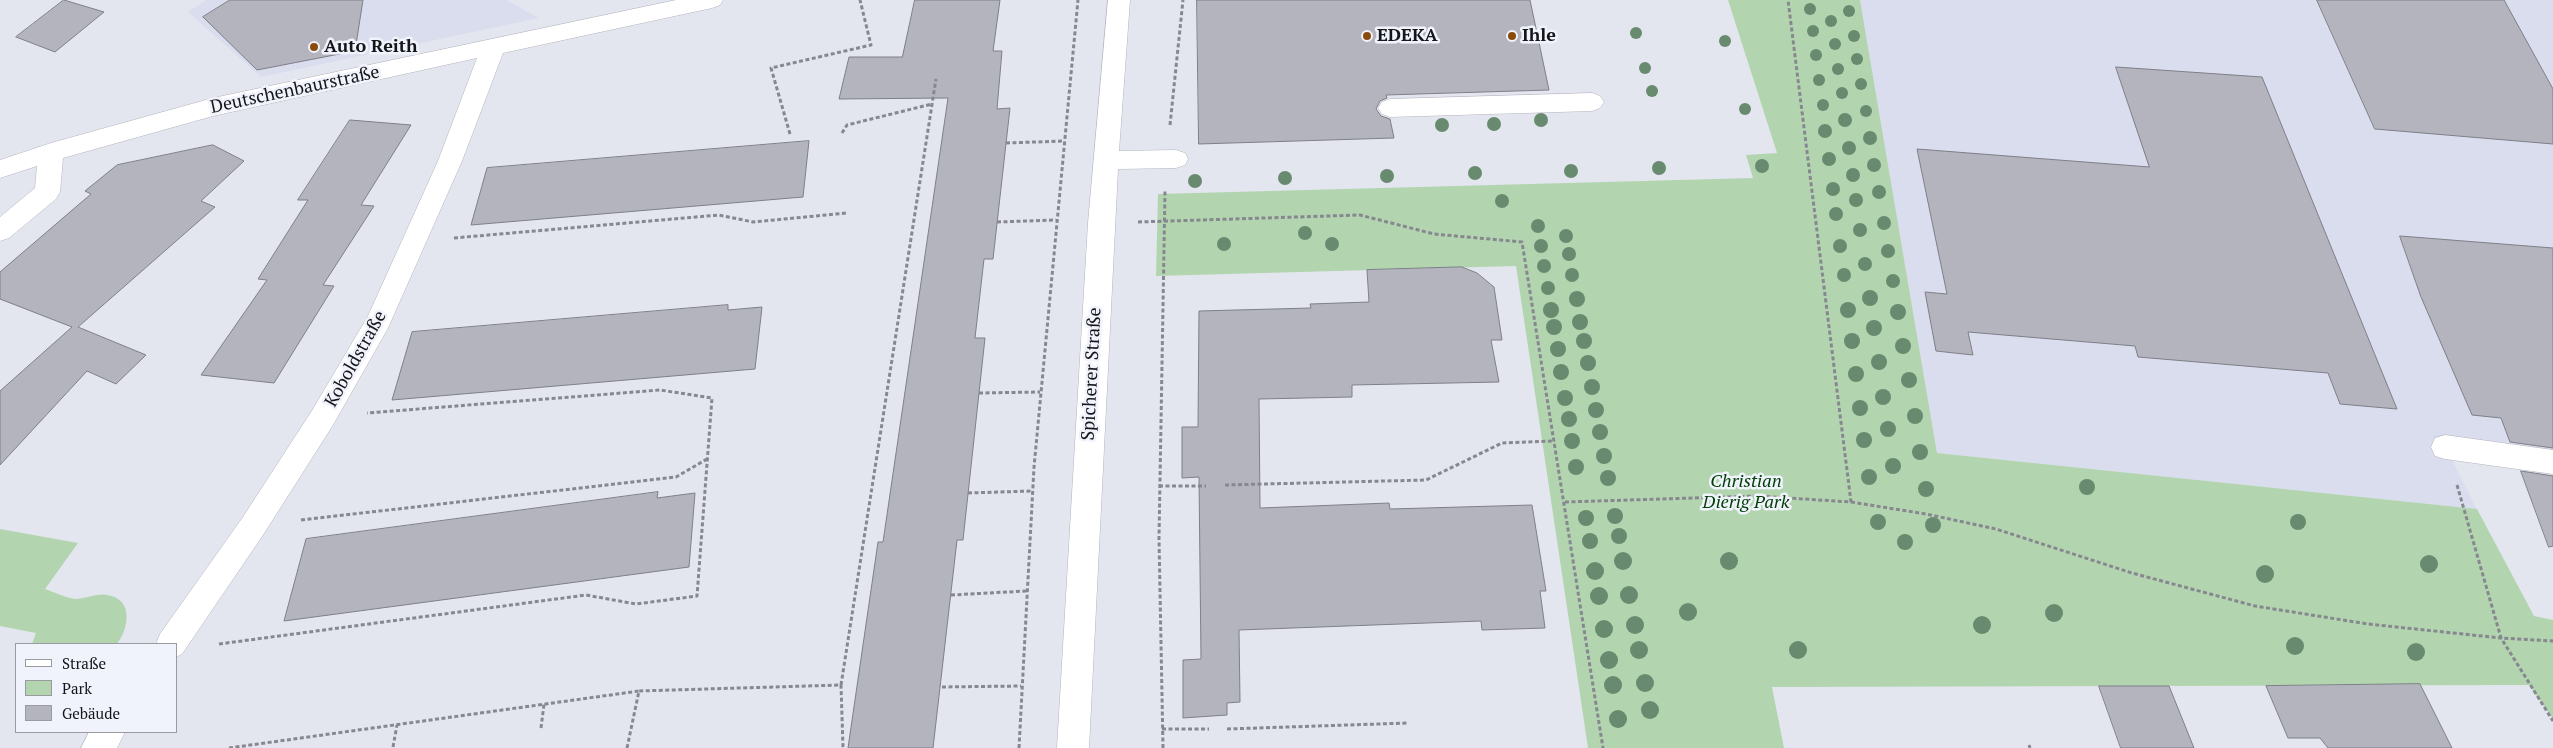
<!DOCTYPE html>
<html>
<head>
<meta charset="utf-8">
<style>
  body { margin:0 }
  #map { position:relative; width:2553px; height:748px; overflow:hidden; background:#e4e6ef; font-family:"PT Serif",serif }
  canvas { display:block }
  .legend { position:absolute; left:15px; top:643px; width:162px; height:90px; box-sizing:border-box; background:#f1f3fc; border:1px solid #999ba1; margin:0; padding:6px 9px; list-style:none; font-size:15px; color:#151619 }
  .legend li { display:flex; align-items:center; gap:10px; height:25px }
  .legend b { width:25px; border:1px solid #999ba1 }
</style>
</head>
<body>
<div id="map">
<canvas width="2553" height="748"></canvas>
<ul class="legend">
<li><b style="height:6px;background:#fff"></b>Straße</li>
<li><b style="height:14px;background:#b2d5b0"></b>Park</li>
<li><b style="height:14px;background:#b3b4bd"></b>Gebäude</li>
</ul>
</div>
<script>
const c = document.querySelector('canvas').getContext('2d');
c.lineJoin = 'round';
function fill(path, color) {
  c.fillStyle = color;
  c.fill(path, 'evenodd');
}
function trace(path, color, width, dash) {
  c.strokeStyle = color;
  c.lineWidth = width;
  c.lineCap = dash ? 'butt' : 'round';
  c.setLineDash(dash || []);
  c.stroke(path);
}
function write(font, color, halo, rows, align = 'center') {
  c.font = font + ' "PT Serif",serif';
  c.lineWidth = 5;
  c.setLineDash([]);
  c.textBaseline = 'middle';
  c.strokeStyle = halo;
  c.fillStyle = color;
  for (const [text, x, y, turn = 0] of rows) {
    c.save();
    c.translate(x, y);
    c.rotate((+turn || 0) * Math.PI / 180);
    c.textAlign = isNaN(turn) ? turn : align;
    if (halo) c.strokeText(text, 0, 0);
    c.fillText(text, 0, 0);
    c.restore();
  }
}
fill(new Path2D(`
  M206 0H506L539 18 261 77 188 12Z
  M1860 0H2553V462L2446 448 2477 509 1937 453Z`), '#daddee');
fill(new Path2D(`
  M1728 0H1860L1937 453 2477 509 2534 616 2553 620V719L2529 685 1772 687 1784 748H1588L1516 266 1156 276 1158 194 1753 178 1746 155 1777 153Z
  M0 529 78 543 45 589C54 592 66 598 76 599 86 599 96 593 107 595 134 599 129 628 117 644H32L36 633 0 626Z`), '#b2d5b0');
const building = new Path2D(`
  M64 0 104 12 55 52 16 37Z
  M230 0H363L355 51 257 70 203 17Z
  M915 0H1000L993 51H1002L997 109 1010 108 993 259H984L975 338H985L979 393 963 540H957L933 748H848L878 542H883L948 98 839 99 849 57H902Z
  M1197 0H1530L1549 90 1386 95 1387 98 1380 101 1376 109 1381 116 1390 119 1394 138 1199 144Z
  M2317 0H2504L2553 89V144L2375 129Z
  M2116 67 2262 77 2397 409 2340 404 2328 373 2138 357 2135 346 1968 332 1973 355 1936 351 1925 292 1947 294 1917 149 2149 167Z
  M350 120 411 125 361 205 374 206 323 285 334 286 274 383 201 375 267 280 258 279 308 200H298Z
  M809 141 803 197 471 225 487 168Z
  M213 145 244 161 201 201 215 207 78 327 146 355 116 384 87 371 0 465V391L72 327 0 299V272L91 194 85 191 117 165Z
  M2400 236 2553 248V448L2510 442 2501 418 2472 415 2421 297Z
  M1462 267 1477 273 1494 287 1502 340H1491L1499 382 1352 385V397L1259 399 1260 508 1389 503 1390 509 1532 505 1546 591H1540L1545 628 1482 630 1481 621 1239 630 1240 702 1227 703V715L1183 718V660L1201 659 1199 477 1182 478V427H1198L1199 311 1311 308 1310 304 1369 302 1367 270Z
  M728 305V310L762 307 755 369 392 400 412 332Z
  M2521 471 2553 476V546L2549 547Z
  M658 492 657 498 695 493 689 567 284 621 306 539Z
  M2420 684 2452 748H2328L2320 738H2288L2266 686Z
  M2099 686H2169L2194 748H2121Z`);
fill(building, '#b3b4bd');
trace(building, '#7e7f88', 1);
const minor = new Path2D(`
  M676 0H723L720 5 712 8 503 53 462 161 388 328 333 425 263 535 182 654 176 657V644H156L160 634 243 517 313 409 368 316 438 161 477 58 213 116 63 158 60 192 56 199 9 238 0 241V217L35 188 37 166 0 178V160L51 143 213 98Z
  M1108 0H1130L1119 151 1176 150 1185 153 1188 159 1185 165 1176 168 1118 169 1089 748H1057L1088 223Z
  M1592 93 1600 96 1604 102 1600 108 1592 111 1390 117 1382 114 1378 108 1382 102 1390 99Z
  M2445 435 2553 450V474L2445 459 2435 456 2431 447 2435 438Z
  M89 732H125L117 748H81Z`);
trace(minor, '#b3b4be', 1);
trace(new Path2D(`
  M1170 125 1183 0
  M842 133 847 125 932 104
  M790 134 771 68 871 45 860 0
  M1006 143 1064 141
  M997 222 1056 220
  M1138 222 1360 215 1434 234 1522 242 1603 748
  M454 238 719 215 753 222 846 213
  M979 393 1040 392
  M1225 485 1426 480 1502 443 1555 441
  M2457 485 2501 638 2553 641
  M1159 486H1206
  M968 493 1031 491
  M1565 502 1758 496 1851 502 1788 0
  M1851 502 1926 514 1996 529 2132 573 2255 606 2368 624 2501 638 2553 721
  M301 520 676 477 707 459
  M951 595 1026 591
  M219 644 586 595 636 604 697 596 712 398 660 390 367 413
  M841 685 936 79
  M942 687 1021 686
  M541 728 544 704
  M1162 729H1209
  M1227 729 1408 723
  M2029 745 2030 748
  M393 747 397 725
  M229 748 639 691
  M627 748 639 691 841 685 843 748
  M1019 748 1034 467 1078 0
  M1163 748 1159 538 1165 191`), '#87888f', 3, [4, 2.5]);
fill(minor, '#fff');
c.fillStyle = '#688b6f';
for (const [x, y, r] of [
  [1810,9,6],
  [1849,11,6],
  [1831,21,6],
  [1813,31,6],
  [1636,33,6],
  [1854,36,6],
  [1725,41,6],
  [1835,44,6],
  [1816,55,6],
  [1857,59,6],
  [1645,68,6],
  [1838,69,6],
  [1819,80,6],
  [1861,84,6],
  [1652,91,6],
  [1842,93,6],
  [1823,105,6],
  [1745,109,6],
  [1866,111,6],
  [1541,120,7],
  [1845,120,7],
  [1494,124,7],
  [1442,125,7],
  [1825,131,7],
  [1870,138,7],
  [1849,148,7],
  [1829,159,7],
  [1874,165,7],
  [1762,166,7],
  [1659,168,7],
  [1571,171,7],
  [1475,173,7],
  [1853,175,7],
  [1387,176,7],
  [1285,178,7],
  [1195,181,7],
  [1833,189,7],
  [1879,192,7],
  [1856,200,7],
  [1502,201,7],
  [1836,214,7],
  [1884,223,7],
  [1538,226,7],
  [1860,230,7],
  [1305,233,7],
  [1566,236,7],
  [1224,244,7],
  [1332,244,7],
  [1541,246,7],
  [1840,246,7],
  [1888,251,7],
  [1569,254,7],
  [1865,264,7],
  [1544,266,7],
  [1572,275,7],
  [1844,275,7],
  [1893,281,7],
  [1548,288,7],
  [1870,298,8],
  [1577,299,8],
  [1551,310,8],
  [1848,310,8],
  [1898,312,8],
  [1580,322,8],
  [1554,327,8],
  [1874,328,8],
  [1584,341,8],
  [1852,341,8],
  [1903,346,8],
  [1558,349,8],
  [1879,362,8],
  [1588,363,8],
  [1561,372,8],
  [1856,374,8],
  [1909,380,8],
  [1592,387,8],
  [1883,397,8],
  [1565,398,8],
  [1860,408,8],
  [1596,410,8],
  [1915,416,8],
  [1569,419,8],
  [1888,429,8],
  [1600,432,8],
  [1864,440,8],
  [1572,441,8],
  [1920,452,8],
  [1604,456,8],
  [1893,466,8],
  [1576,467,8],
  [1869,477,8],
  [1608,478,8],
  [2087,487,8],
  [1926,489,8],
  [1615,516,8],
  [1586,518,8],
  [1878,522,8],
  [2298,522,8],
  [1933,525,8],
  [1619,536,8],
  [1590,541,8],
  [1905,542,8],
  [1623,561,9],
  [1729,561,9],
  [2429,564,9],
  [1595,571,9],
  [2265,574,9],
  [1629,595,9],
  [1599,596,9],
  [1688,612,9],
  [2054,613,9],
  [1635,625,9],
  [1982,625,9],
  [1604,629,9],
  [2295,646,9],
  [1639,650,9],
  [1798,650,9],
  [2416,652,9],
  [1609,660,9],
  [1645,683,9],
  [1613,685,9],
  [1650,710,9],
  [1618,719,9]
]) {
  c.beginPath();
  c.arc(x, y, r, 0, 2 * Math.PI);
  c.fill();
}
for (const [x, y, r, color] of [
  [1367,36,5,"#894b0c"],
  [1512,36,5,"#894b0c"],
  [314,47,5,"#894b0c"]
]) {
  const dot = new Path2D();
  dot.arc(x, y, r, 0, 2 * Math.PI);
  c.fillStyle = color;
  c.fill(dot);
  trace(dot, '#f1f3fc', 2);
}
write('bold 18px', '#151619', '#f1f3fc', [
  ["EDEKA",1377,36],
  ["Ihle",1522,36],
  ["Auto Reith",324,47]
], 'left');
write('18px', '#151619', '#f1f3fc', [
  ["Deutschenbaurstraße",295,90,-12],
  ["Koboldstraße",356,359,-61],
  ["Spicherer Straße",1092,374,-87]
]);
write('italic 18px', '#024007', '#f1f3fc', [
  ["Christian",1746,482],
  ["Dierig Park",1746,503]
]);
</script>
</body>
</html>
